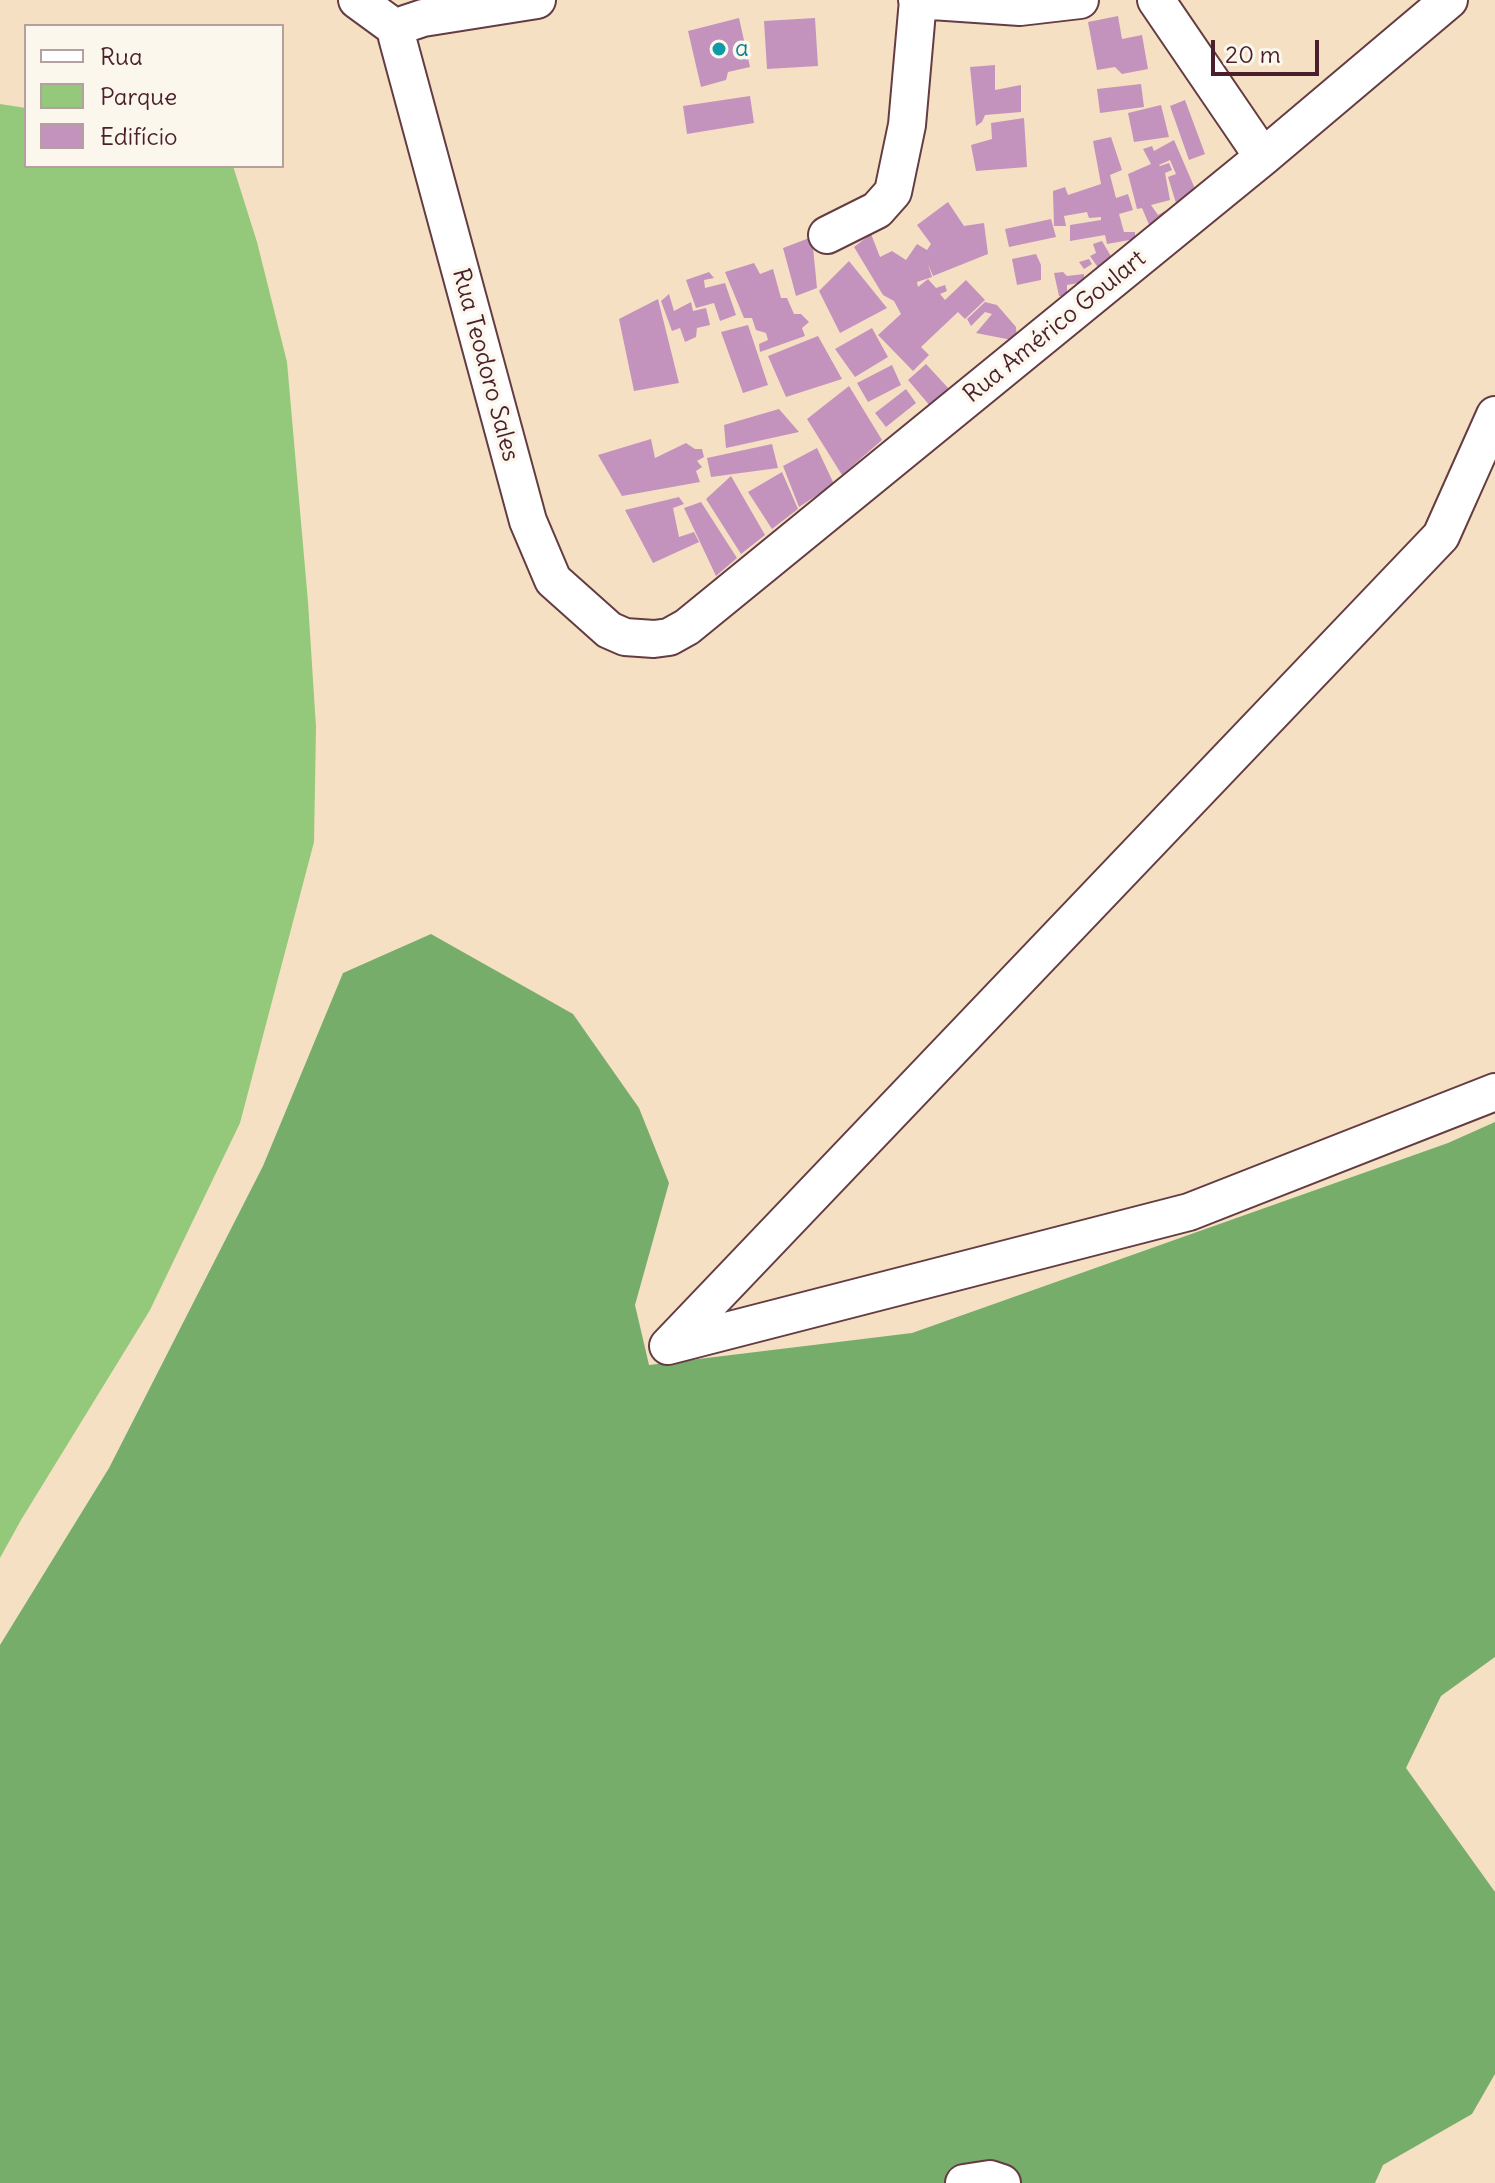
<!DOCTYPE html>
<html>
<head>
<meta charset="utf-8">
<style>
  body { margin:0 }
  #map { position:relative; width:1495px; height:2183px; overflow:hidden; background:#f5e0c4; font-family:Delius,sans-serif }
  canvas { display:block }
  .legend { position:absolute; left:24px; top:24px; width:260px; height:144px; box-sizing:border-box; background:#fbf7ec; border:2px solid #b4a19f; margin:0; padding:10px 14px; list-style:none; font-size:24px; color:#4a1f2b }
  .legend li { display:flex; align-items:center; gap:16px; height:40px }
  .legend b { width:40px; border:2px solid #b4a19f }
  .scale { position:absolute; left:1211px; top:40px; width:108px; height:36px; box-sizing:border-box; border:4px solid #4a1f2b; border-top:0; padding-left:10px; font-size:24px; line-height:28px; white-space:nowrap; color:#4a1f2b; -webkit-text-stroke:6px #fbf7ec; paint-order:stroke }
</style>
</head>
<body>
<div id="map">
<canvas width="1495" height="2183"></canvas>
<ul class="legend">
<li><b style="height:10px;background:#fff"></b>Rua</li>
<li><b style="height:22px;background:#94c97b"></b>Parque</li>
<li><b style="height:22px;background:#c393bd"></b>Edifício</li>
</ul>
<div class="scale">20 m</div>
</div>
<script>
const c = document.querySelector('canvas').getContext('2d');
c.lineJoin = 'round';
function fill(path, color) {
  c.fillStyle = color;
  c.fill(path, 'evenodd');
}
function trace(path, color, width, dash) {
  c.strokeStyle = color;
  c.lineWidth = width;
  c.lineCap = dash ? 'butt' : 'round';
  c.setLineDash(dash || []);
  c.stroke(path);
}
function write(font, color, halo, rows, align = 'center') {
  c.font = font + ' Delius,sans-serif';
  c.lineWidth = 7;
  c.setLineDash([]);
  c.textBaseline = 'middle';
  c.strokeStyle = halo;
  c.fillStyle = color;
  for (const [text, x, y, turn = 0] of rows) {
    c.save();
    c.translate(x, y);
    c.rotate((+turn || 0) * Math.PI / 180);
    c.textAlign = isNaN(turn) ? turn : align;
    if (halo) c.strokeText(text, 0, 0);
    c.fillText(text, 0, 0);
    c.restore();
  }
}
fill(new Path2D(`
  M0 104 26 108V166H233L257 242 287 362 308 602 316 727 314 842 240 1123 150 1310 21 1520 0 1558Z`), '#94c97b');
fill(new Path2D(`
  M431 934 573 1014 639 1108 669 1183 635 1305 649 1365 912 1333 1448 1143 1495 1122V1657L1441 1696 1406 1768 1495 1892V2074L1472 2114 1383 2165 1375 2183H0V1645L109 1468 263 1166 343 973Z`), '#77ad6b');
fill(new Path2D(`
  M1118 16 1122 39 1142 35 1148 69 1122 74 1115 67 1097 70 1088 22Z
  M739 18 750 67 728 72 726 80 701 87 688 31Z
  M815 18 818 66 767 69 764 21Z
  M995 65V90L1021 85V112L985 115 982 122 976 126 970 67Z
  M1141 84 1144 107 1100 113 1097 89Z
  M750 96 754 123 687 134 683 106Z
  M1185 100 1205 154 1189 160 1170 106Z
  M1161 105 1169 137 1134 142 1128 113Z
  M1024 118 1027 167 976 171 971 145 992 139 991 123Z
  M1111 137 1122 170 1110 175 1116 198 1128 194 1133 210 1119 214 1124 232H1135V239L1107 244 1105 235 1070 241V225L1101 220V217L1089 218 1087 212 1064 216 1066 226H1054L1053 191 1065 187 1068 195 1101 184 1093 141Z
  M1174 140 1196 191 1176 203 1168 177 1176 174 1170 160 1159 165 1160 166 1169 163 1172 170 1165 173 1170 200 1151 205 1158 215 1165 211 1168 214 1150 227 1142 208 1137 209 1128 174 1151 164 1143 149 1152 146 1154 151Z
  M948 202 964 226 984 223 988 254 933 276 928 264 932 277 917 282 918 287 928 279 936 288 945 285 947 291 940 294 945 300 966 280 985 300 965 319 958 312 921 347 929 355 913 371 878 335 901 314 894 301 883 295 854 247 871 234 880 257 892 251 906 260 917 244 927 250 931 244 917 225Z
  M1051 219 1056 237 1009 247 1005 229Z
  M812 237 817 288 796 296 783 248Z
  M1102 241 1112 258 1099 269 1090 256 1096 253 1093 244Z
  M1036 254 1041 265V280L1017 285 1012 259Z
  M1089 259 1092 264 1084 269 1079 262Z
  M849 261 887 308 840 333 819 291Z
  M754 263 760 274 773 269 781 298H787L794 314H801L809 322 802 328 805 336 760 352 759 344 768 340 766 333 756 330 752 318H744L725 272Z
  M709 272 714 278 704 280 705 288 725 283 736 315 720 321 714 303 696 308 686 280Z
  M1063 272 1067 276 1084 274V282L1067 285V296H1059L1054 273Z
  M669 294 674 311 691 302 693 311 706 308 710 325 697 328 696 337 685 342 680 328 672 331 661 301Z
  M658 299 679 383 634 391 619 319Z
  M985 302 997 305 1016 327 1017 341 976 333 992 314 985 312 971 326 967 319Z
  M748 325 768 385 743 393 721 332Z
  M872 328 888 357 855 377 835 349Z
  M818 336 842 379 786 397 768 356Z
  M926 364 950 390 931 407 908 380Z
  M892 365 901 385 868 402 857 383Z
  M849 386 882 440 842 475 807 419Z
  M906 389 916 403 886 427 875 413Z
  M779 409 799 432 726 448 724 425Z
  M651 439 655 458 686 443 695 449H702L704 457 697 461 702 467 696 471 700 482 622 496 598 455Z
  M772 444 778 468 711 477 707 458Z
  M817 448 834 484 799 507 783 466Z
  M782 472 798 509 772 529 748 492Z
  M731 476 765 535 741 554 706 499Z
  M679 497 684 504 673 508 679 537 694 532 699 542 653 563 625 510Z
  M701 502 737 558 716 576 684 508Z`), '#c393bd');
const minor = new Path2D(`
  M357 0 398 30
  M917 0 1020 7 1080 0
  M1156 0 1263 157
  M398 30 397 37 528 521 553 580 609 630 625 637 654 639 669 637 687 627 1263 157 1449 0
  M398 30 405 24 423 18 537 0
  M827 235 877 210 893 192 907 125 918 0
  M1495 415 1441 536 668 1346 1189 1212 1495 1092
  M964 2183 990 2179 1002 2183`);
trace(minor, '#643c42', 40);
trace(minor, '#fff', 36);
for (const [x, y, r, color] of [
  [719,49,8,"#0f9aa8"]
]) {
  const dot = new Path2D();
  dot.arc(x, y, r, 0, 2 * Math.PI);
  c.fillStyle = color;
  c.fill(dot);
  trace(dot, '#fbf7ec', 3);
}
write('24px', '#0d838f', '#fbf7ec', [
  ["a",735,49]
], 'left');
write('24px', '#4a1f2b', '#fbf7ec', [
  ["Rua Américo Goulart",1055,327,-39],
  ["Rua Teodoro Sales",485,365,75]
]);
</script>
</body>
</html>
